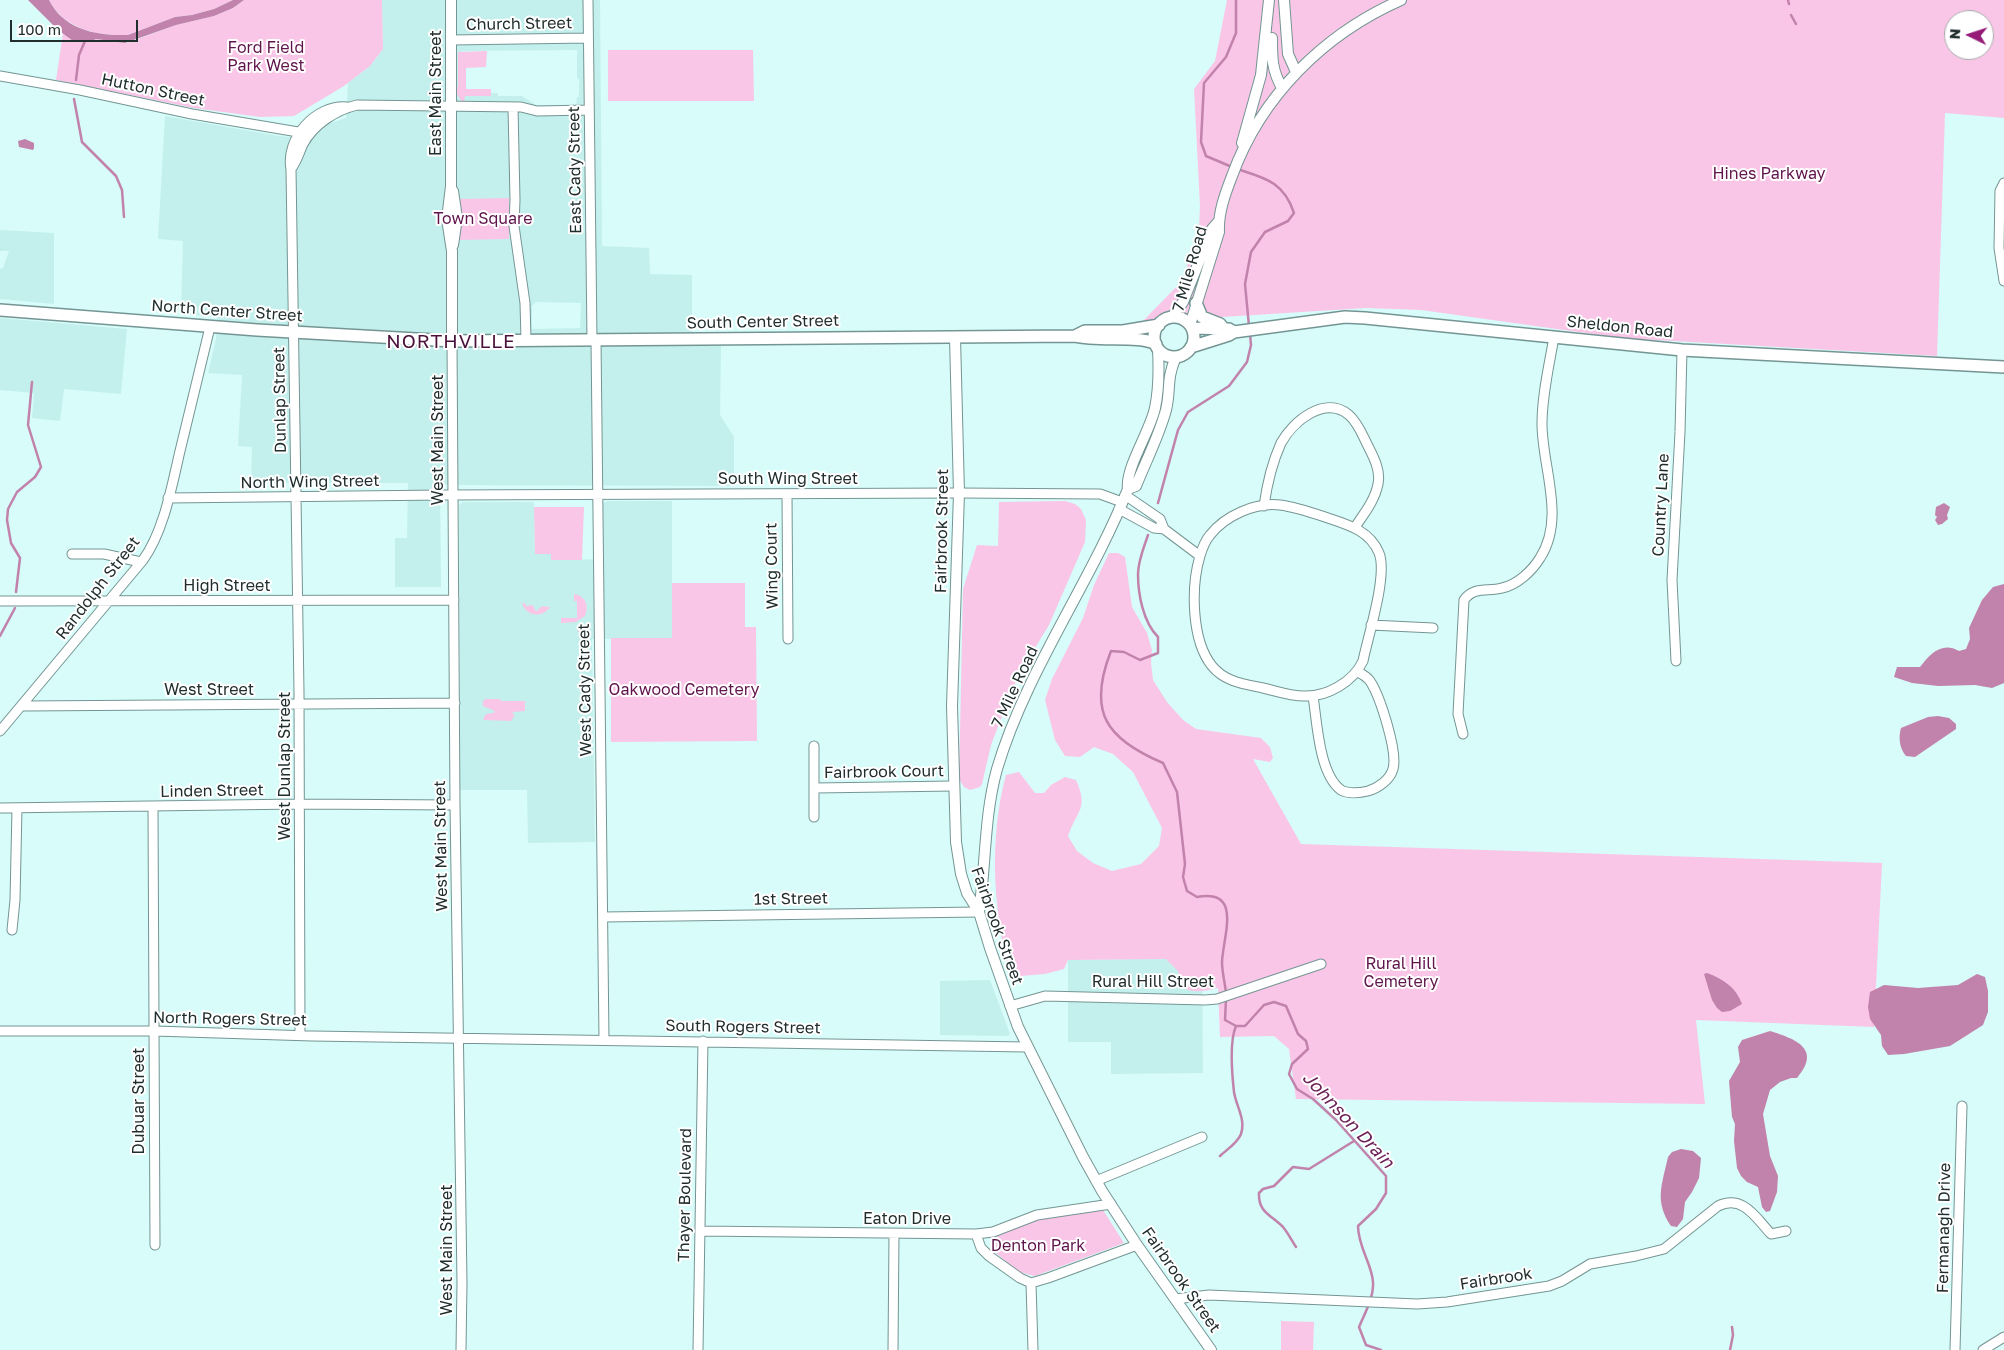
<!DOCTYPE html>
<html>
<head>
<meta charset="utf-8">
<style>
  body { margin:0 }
  #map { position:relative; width:2004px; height:1350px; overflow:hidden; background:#d7fcf9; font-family:"Golos Text",sans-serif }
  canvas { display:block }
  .north { position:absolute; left:1944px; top:10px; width:50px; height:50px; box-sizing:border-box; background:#fff; border:1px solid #a6abab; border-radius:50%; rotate:274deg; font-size:14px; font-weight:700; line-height:20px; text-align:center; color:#202e2d }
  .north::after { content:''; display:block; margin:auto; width:18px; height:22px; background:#951c77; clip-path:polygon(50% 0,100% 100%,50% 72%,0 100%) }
  .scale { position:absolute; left:10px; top:20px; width:128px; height:22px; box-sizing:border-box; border:2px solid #202e2d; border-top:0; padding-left:6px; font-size:15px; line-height:18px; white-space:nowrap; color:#202e2d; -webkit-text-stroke:4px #fff; paint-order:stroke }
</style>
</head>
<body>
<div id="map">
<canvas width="2004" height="1350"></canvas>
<div class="north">N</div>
<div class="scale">100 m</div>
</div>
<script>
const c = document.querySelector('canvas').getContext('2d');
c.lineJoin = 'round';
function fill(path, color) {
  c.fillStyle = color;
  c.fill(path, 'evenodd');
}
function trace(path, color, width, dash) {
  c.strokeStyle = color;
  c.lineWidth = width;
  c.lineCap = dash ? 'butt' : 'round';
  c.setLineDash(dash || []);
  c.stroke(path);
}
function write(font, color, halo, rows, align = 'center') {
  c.font = font + ' "Golos Text",sans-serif';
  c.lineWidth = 4;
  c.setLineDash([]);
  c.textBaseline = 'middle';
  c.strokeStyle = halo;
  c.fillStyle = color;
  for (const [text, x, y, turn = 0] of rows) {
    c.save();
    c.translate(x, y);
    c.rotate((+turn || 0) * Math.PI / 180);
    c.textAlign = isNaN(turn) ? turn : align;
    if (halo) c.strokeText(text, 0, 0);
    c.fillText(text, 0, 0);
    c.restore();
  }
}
fill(new Path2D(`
  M382 0H600L602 246 649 248 650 274 692 275V346H721L720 415 734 437V486L440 485 441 587H395V538H407L408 483H251L252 447 238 446 242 375 208 373 216 339 217 317 181 314 183 241 158 239 165 116 279 136 312 139 328 124 346 118 348 83 370 66 383 49ZM577 50V78L579 79V97H577L576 105H536L522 96H498V93L462 94V51ZM536 302 581 303 580 328 532 329V306Z
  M0 230 54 233V304L0 299V269L3 268 9 251H0Z
  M0 318 127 329 121 394 64 389 60 421 32 418 34 393 0 390Z
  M608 501H672V638L592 639 595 842 528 843 527 790H460L459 505 463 502H534L535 554H551L552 560 602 559V503Z
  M1202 958 1203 1073 1111 1074V1042H1068V960Z
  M990 980 1010 1034 1008 1036 940 1035V981Z`), '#c3f0ed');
fill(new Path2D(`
  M49 0H233L214 9 192 15 175 17 128 35C97 36 64 29 49 0Z
  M244 0H382L383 49 370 66 344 86 294 116 260 117 194 108 56 80 63 33 73 41 78 42H89L96 39 127 43 176 25 214 16 233 8Z
  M1227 0H2004V118L1945 113 1937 356 1621 338 1421 310 1366 308 1142 322 1182 281 1199 230 1200 206 1194 89 1215 61ZM1954 20H1984V50H1954Z
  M608 50H753L754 101H608Z
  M487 51 486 67 466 68V89H491V96H465L464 103 462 102 455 91 458 86V52Z
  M509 198V239L457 240 456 199Z
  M1065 501 1075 504 1081 509 1086 520 1085 542 1049 625 1021 671 1010 695 991 745 982 784 980 787 970 790 964 787 959 779 963 589 977 545 998 546 999 502Z
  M534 507H584L582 560H551V554H535Z
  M1109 553H1118L1125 557 1132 607 1147 633 1152 650 1151 663 1153 680 1167 702 1183 720 1196 729 1261 738 1270 747 1273 758 1270 762 1253 759 1301 844 1882 863 1874 1027 1696 1020 1705 1104 1296 1099 1289 1049 1274 1036 1220 1037 1218 988C1204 991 1194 994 1181 987L1178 971 1166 959 1068 960 1064 969 1045 974 1021 976 1009 971C993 909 989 837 1006 775L1019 772 1035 793H1044L1051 785 1065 777 1076 780C1089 809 1077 810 1068 836L1077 851 1093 863 1112 871 1141 864 1159 846 1162 828 1133 772 1113 754 1094 747 1080 757 1065 756 1055 740 1045 700 1052 679 1083 618 1094 585Z
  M672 583H745V627H756L757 741 611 742V638H672Z
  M574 594C586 596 589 606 585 616L576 622 561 623V618H577V601H574Z
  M522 603H525L526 606 533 605 535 610 537 611 542 606 550 607C543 618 526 617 522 603Z
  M582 625H587L590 629 589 635 585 637 584 632H578V628Z
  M486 699H499L502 701H525V711L514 712 512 714 515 715 511 721 485 720 483 719 486 714 493 713 495 711 483 706V701Z
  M1103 1210 1124 1243 1035 1276 1019 1272 996 1253 995 1245 997 1235 1032 1219Z
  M1281 1321 1314 1322 1313 1350H1281Z`), '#fac6e7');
fill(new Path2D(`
  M28 0H49C64 30 97 36 128 35L175 17 192 15 214 9 233 0H244L233 8 214 16 176 25 125 43 96 39 89 42 73 41 57 29Z
  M25 139 34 143V148L33 150 19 147 18 141Z
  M1944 503 1950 507 1947 515 1948 519 1942 524 1938 525 1935 520 1937 517 1935 515 1936 507Z
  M2004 584V683L1992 688 1975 685 1938 686 1912 683 1894 677 1897 667H1920C1930 654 1942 641 1959 651L1966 649 1970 639 1969 628 1982 600 1993 587Z
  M1938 716 1949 718 1956 724V729L1915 757 1906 756C1900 749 1898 738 1901 728L1928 717Z
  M1707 973C1723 979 1736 987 1742 1004L1730 1011 1722 1012 1717 1008 1712 1000 1704 974Z
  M1977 974 1985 977 1988 991V1012L1983 1025 1950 1046 1904 1054 1888 1055 1882 1046 1881 1035 1870 1019 1868 1007 1870 992 1884 985 1918 988 1958 985Z
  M1770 1031C1796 1039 1822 1049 1797 1078H1791L1780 1082 1770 1090 1763 1114 1770 1156 1778 1176 1777 1192 1770 1211 1766 1212 1762 1207 1758 1187 1747 1182 1741 1176 1737 1168 1734 1141 1735 1124 1732 1117 1729 1081 1740 1062 1738 1047 1742 1040Z
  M1681 1149 1693 1151 1701 1158 1699 1178 1692 1192 1685 1202 1683 1219 1677 1227 1671 1226C1654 1201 1662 1185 1668 1157L1672 1152Z`), '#c182ab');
trace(new Path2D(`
  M1788 0 1789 4
  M1791 15 1796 24
  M76 80 79 55 85 41
  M74 99 82 142 116 176 122 190 124 217
  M1232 167 1206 156 1201 142 1204 83 1226 57 1236 33V0
  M1237 169C1265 178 1284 182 1294 213L1288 221 1265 232 1251 252 1245 284 1249 326
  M1158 503 1178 430 1188 412 1229 386 1247 362 1251 345 1250 334
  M1148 535C1144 547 1138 561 1138 574 1138 594 1143 622 1158 637V653L1140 660 1124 652 1111 651C1087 712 1106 739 1163 763L1177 792 1185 864 1183 877 1187 891 1197 897C1243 888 1223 936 1222 962 1222 972 1225 983 1226 993
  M16 592 20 558 11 543 7 520 8 509 17 492 35 477 41 467 28 425 32 382
  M0 636 15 608
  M1226 999 1225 1020 1236 1026H1245L1264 1005 1274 1002 1286 1006 1298 1034 1306 1041 1308 1049 1292 1064 1289 1074 1297 1089 1313 1099 1336 1120 1386 1176V1193L1376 1209 1358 1226C1358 1247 1372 1264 1373 1282 1374 1297 1365 1313 1359 1327L1366 1345 1381 1350
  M1220 1156C1227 1149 1237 1144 1241 1134 1246 1119 1236 1106 1234 1092 1232 1074 1229 1042 1236 1026
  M1296 1247C1292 1241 1288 1233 1283 1227 1271 1215 1258 1212 1259 1193L1263 1189 1274 1186 1293 1167 1309 1169 1354 1141
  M1730 1350 1733 1335 1732 1327`), '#c182ab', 2.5);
const minor = new Path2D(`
  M588 0 592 340
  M451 40 588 38
  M0 76 80 90 192 114 304 133
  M513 107 515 200 514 226 525 303 526 340
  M291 169C297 161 299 153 303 144 314 124 336 110 357 105L521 107 537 111 589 110
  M2004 183 2000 191 1999 248 2004 281
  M596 340 604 1040
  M452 341 455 805 462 1283 461 1350
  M787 494 788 639
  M168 498 444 495 959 493 1100 494 1122 502
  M1264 506C1267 484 1272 463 1281 443 1293 421 1325 395 1349 415 1358 423 1362 434 1367 444 1373 456 1381 470 1378 484 1375 500 1364 514 1355 527
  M1119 509 1154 528 1164 529 1160 519 1125 495
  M1164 529 1200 556C1191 586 1191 640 1212 666 1225 682 1244 684 1263 688 1276 691 1290 696 1304 696 1327 697 1353 682 1363 661 1368 636 1388 575 1379 553 1370 531 1349 525 1328 518 1313 513 1296 507 1280 505 1255 502 1225 516 1210 535 1205 541 1202 549 1200 556
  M72 554H104L141 562
  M0 601 454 600
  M1371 625 1433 628
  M1676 661 1672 580 1680 432 1682 350
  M1313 696C1317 722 1319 774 1341 790 1348 794 1360 793 1368 791 1378 788 1390 780 1393 769 1398 752 1380 696 1370 681 1367 677 1362 674 1358 672
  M23 706 455 703
  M0 731 143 560C164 531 172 485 180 451 190 409 200 368 210 327
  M1463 734 1458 714 1464 600C1474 586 1488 592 1502 588 1517 585 1532 571 1540 558 1566 518 1542 467 1542 424 1542 395 1549 366 1554 337
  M815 788 954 786
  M153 807 155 1245
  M0 808 300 804 455 805
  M814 817V746
  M603 917 979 912
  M12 930 15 900 17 808
  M1010 1006 1045 996 1205 1000 1217 999 1321 964
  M0 1031H154L312 1036 1027 1047
  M300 1035 299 692 291 169C285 139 316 104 347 107
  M1096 1181 1202 1137
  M700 1231 976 1234 993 1232 1037 1215 1111 1204
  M976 1234 981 1248 989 1256 1020 1278 1031 1283 1048 1278 1137 1245
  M1031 1283 1033 1350
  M1175 1299 1209 1295 1417 1304 1447 1302 1549 1286 1562 1281 1590 1264 1636 1256 1664 1249 1718 1206C1743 1194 1756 1218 1771 1234L1786 1231
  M698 1350 703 1041
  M893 1350 894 1234
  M1955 1350 1962 1106
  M1983 1350 2004 1337`);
const tertiary = new Path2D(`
  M451 0V186L447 219 452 251V341
  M1284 0 1288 54 1296 72
  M1272 38C1272 59 1272 70 1282 88
  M1242 143 1261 75 1269 0
  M453 191 457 218 453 245
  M1172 317 1183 302 1212 229 1219 221
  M1190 325 1219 232C1218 213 1225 194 1232 176 1261 96 1324 34 1401 0
  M955 337 959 493 952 706 956 842 961 874 967 893 979 912 990 948 1018 1027 1083 1157 1102 1191 1137 1245 1211 1350
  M1128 489 1136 486C1146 461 1159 436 1166 410 1171 389 1166 379 1176 357
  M979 912C986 864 984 816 997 769 1026 671 1090 584 1128 489 1125 468 1150 432 1155 408 1159 389 1159 368 1158 349`);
const secondary = new Path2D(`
  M1196 303 1202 317 1220 324 1224 329
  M0 310 257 330 452 341 1075 336C1098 342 1139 335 1156 344
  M1154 337a20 20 0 1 1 40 0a20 20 0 1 1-40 0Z
  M1192 328 1229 329 1234 332
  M1075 336 1085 331H1123L1159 325
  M1191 347 1229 335 1234 332 1345 317 1365 318 1682 350 2004 367`);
trace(minor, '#749593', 11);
trace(tertiary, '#749593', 12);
trace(secondary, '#749593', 14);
trace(minor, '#fff', 9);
trace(tertiary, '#fff', 10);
trace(secondary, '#fff', 11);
write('16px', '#202e2d', '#fff', [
  ["Church Street",519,24,-1],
  ["Hutton Street",153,90,12],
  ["East Main Street",436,93,-90],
  ["East Cady Street",575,170,-91],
  ["7 Mile Road",1190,269,-74],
  ["North Center Street",227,311,4],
  ["South Center Street",763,322,-1],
  ["Sheldon Road",1620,327,6],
  ["Dunlap Street",280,400,-91],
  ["West Main Street",438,440,-90],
  ["South Wing Street",788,479],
  ["North Wing Street",310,482,-1],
  ["Country Lane",1661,505,-87],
  ["Fairbrook Street",942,531,-89],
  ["Wing Court",772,566,-91],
  ["High Street",227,586],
  ["Randolph Street",98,588,-52],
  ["7 Mile Road",1015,687,-65],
  ["West Street",209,690],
  ["West Cady Street",585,690,-91],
  ["West Dunlap Street",285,766,-90],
  ["Fairbrook Court",884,772,-1],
  ["Linden Street",212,791,-1],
  ["West Main Street",441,846,-91],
  ["1st Street",791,899,-1],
  ["Fairbrook Street",997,926,70],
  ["Rural Hill Street",1153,982],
  ["North Rogers Street",230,1019,1],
  ["South Rogers Street",743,1027,1],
  ["Dubuar Street",139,1101,-90],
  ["Thayer Boulevard",685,1195,-89],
  ["Eaton Drive",907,1219],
  ["Fermanagh Drive",1944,1228,-89],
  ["West Main Street",447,1250,-90],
  ["Fairbrook",1496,1279,-9],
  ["Fairbrook Street",1181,1280,55]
]);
write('16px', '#5f144b', '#fff', [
  ["Ford Field",266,48],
  ["Park West",266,66],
  ["Hines Parkway",1769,174],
  ["Town Square",483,219],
  ["Oakwood Cemetery",684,690],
  ["Rural Hill",1401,964],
  ["Cemetery",1401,982],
  ["Denton Park",1038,1246]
]);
write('italic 18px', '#6c2157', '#fff', [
  ["Johnson Drain",1348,1120,47]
]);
c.letterSpacing = '1px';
write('19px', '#4a113b', '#fff', [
  ["NORTHVILLE",451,342]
]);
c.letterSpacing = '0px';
</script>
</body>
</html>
